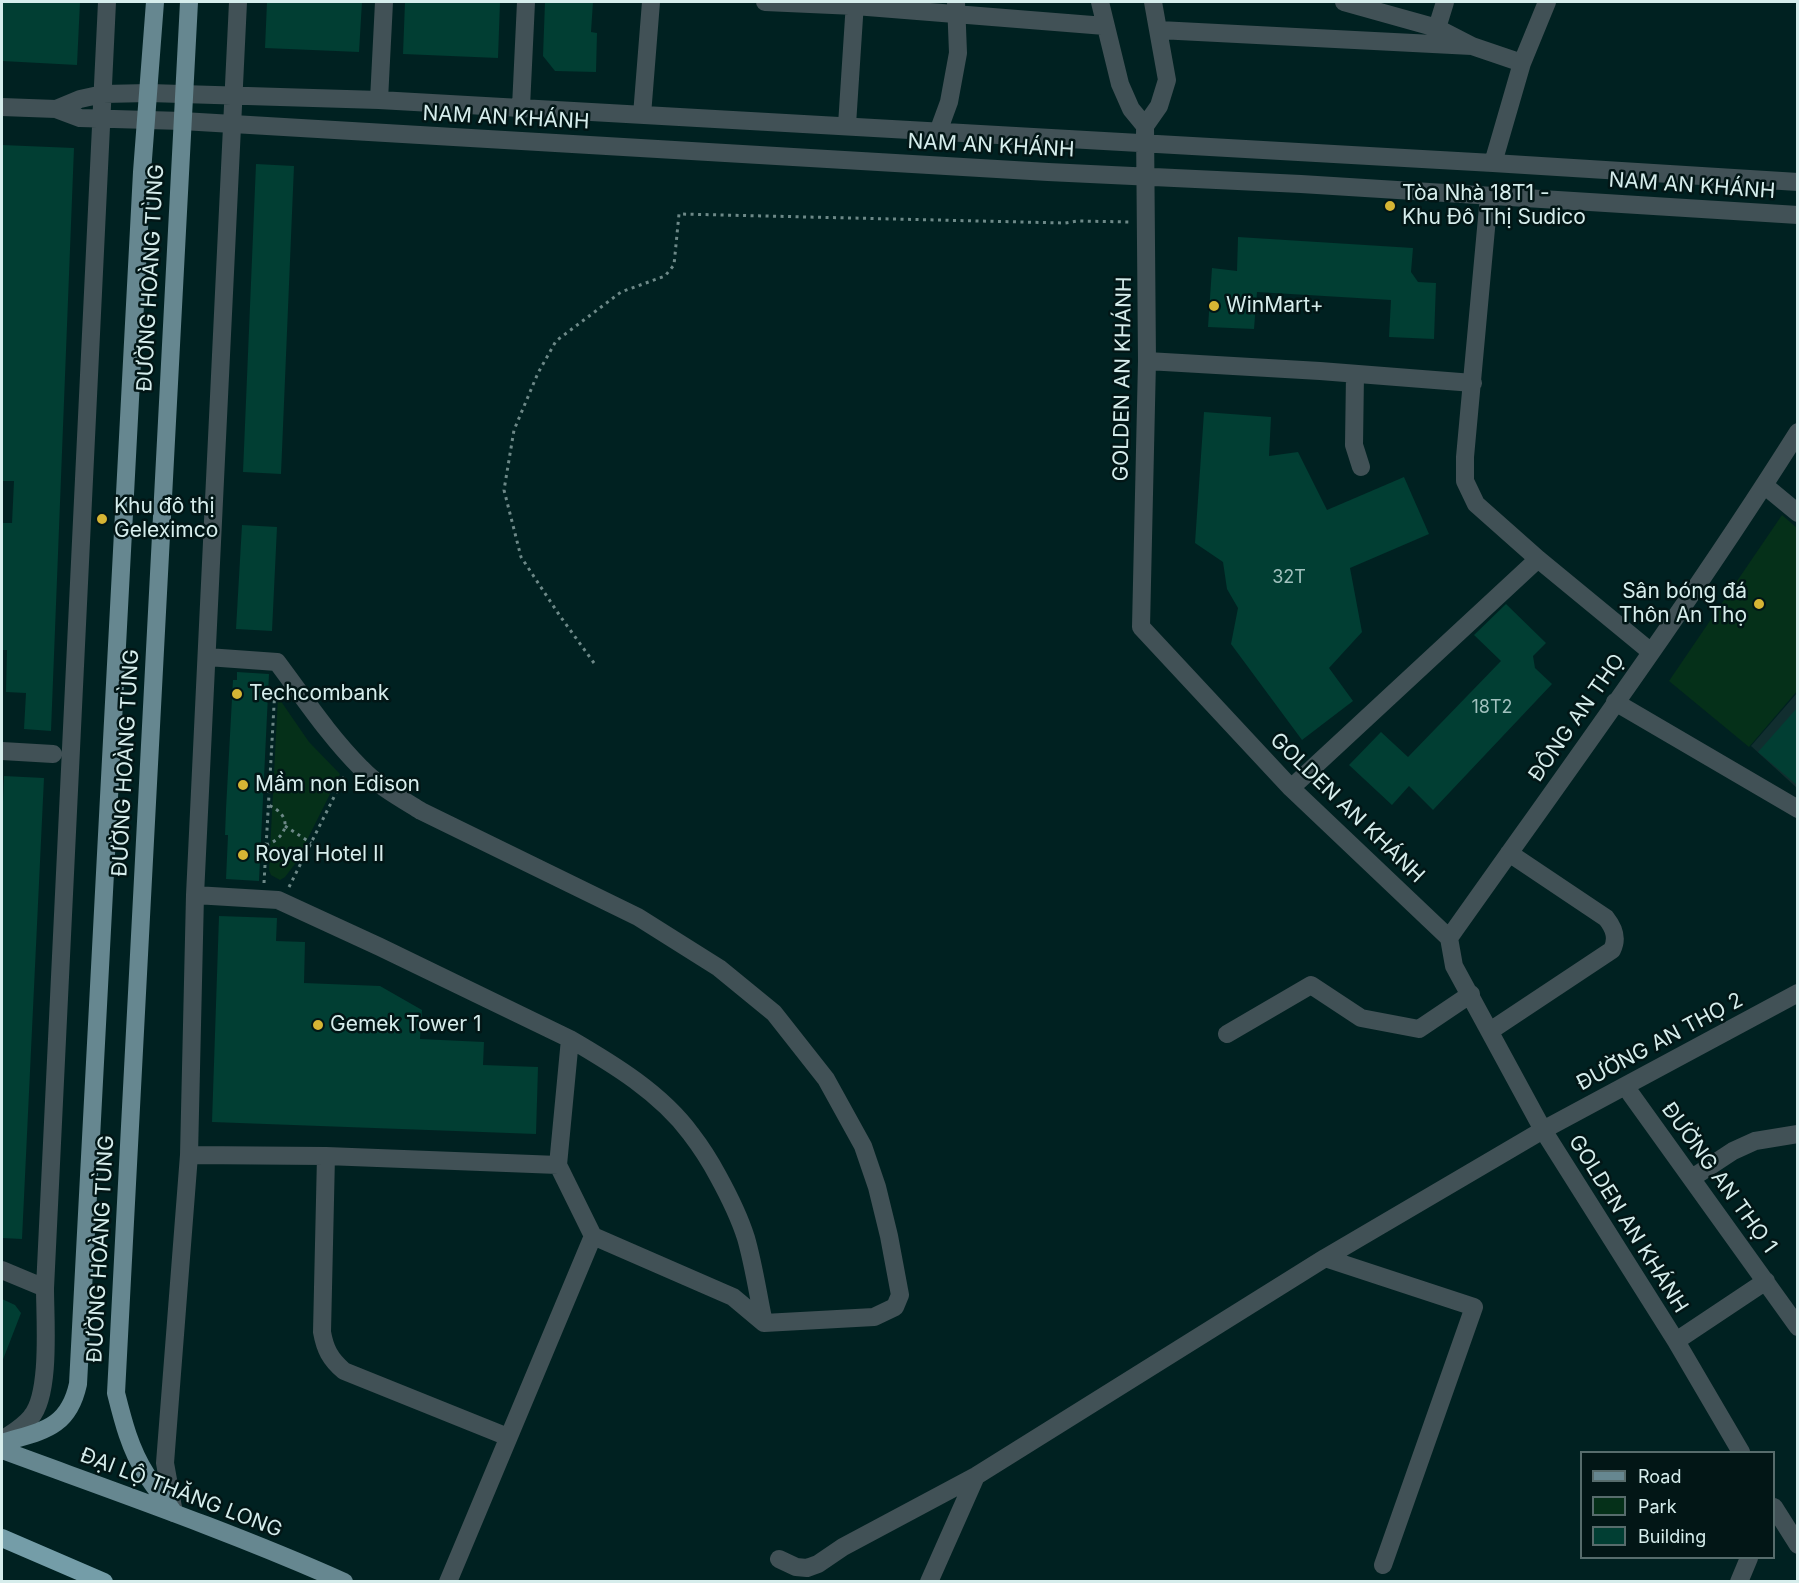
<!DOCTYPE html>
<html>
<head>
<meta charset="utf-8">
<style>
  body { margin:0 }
  #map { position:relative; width:1799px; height:1583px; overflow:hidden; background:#002121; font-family:Inter,sans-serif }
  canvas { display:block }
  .frame { position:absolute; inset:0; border:3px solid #d6edec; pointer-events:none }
  .legend { position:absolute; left:1580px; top:1451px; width:195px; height:108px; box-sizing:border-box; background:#021616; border:2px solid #576c6c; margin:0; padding:8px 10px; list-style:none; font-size:18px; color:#d6edec }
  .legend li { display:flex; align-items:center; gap:12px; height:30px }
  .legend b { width:30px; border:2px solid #576c6c }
</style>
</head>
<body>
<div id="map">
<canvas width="1799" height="1583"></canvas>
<div class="frame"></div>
<ul class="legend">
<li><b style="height:8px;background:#668790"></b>Road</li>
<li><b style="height:16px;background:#053019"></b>Park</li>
<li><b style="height:16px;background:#013e33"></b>Building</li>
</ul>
</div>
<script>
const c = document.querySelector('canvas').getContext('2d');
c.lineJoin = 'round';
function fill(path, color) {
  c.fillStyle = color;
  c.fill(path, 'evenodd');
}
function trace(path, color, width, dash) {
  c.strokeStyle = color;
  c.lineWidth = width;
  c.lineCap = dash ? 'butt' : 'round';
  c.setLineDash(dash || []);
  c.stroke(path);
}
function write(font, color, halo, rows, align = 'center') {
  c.font = font + ' Inter,sans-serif';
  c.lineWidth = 5;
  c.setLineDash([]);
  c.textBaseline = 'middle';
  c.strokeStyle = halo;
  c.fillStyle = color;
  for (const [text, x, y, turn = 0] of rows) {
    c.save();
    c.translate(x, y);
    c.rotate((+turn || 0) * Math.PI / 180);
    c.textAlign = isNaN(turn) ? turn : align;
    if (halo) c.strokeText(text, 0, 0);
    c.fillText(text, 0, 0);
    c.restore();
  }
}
fill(new Path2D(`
  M1797 693V788L1751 746Z`), '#112e2f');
fill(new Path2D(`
  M1782 515 1797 528V691L1749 747 1669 681Z
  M278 697 309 742 340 774 295 864 285 877 280 880 271 875 269 870Z`), '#053019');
fill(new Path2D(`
  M2 2H80L77 65 2 61Z
  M267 2H362L359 52 265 48Z
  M405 2H500L498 58 403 54Z
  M545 2H593L591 32 597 33 596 72 555 71 543 56Z
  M2 145 74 148 51 731 24 729 26 693 6 692 7 650H2V523H12L14 481H2Z
  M256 164 294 166 281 474 243 472Z
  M1238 237 1413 248 1411 272 1418 282 1436 283 1434 339 1389 337 1391 300 1257 292 1254 329 1208 327 1212 268 1237 271Z
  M1204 412 1271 417 1269 456 1298 452 1327 510 1404 477 1429 534 1350 568 1362 632 1329 668 1353 701 1302 740 1231 644 1238 608 1227 589 1223 562 1195 543Z
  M242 525 277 527 272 631 236 629Z
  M1506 604 1546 643 1533 656 1535 668 1552 684 1433 810 1409 786 1392 805 1349 765 1381 732 1408 757 1501 661 1474 635Z
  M237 672 269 674 259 881 226 879 228 835H225L226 809 233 680H237Z
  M1797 708V785L1758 752Z
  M4 776 44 778 22 1239 2 1238V827Z
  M219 916 277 918 276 941 305 942 304 983 380 986 422 1010 420 1039 484 1042 483 1065 538 1067 536 1134 212 1122Z
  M2 1299 15 1305 21 1313 2 1362Z`), '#013e33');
trace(new Path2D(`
  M594 663 560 616 521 557 504 490 514 430 538 373 556 341 621 292 665 276 674 265 679 214 1065 223 1078 221 1130 222
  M285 826 311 843
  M266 845C289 837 293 815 268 805
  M264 883 275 688
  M289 887 345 775`), '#6d8988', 3, [3, 4.5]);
trace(new Path2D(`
  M765 2 855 6 1105 26
  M1100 2 1120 84 1131 109 1145 126 1147 361 1141 627 1291 788 1449 938 1454 966 1543 1130 1676 1341 1741 1452
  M1344 2 1437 28 1472 46 1522 63
  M1437 28 1445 2
  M1159 30 1472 46
  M379 100 384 2
  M2 107 56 109 80 118 182 121 1048 172 1301 184 1798 215
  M521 107 526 2
  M56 109 80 99 103 94 149 93 379 100 1493 163 1798 182
  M642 115 651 2
  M847 125 855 2
  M1145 126 1159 106 1167 80 1153 2
  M938 132 949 102 958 53 956 2
  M1493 163 1522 63 1547 2
  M1489 196 1465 457V481L1476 504 1538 559 1651 652
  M1147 361 1320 371 1473 383
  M1355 374 1354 445 1361 467
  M1764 485 1798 513
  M207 657 277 662C304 698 329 736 361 768 378 786 400 798 421 811L638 917 719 968 774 1013 826 1079 863 1146 877 1187 889 1236 900 1295 895 1307 874 1317 764 1323 733 1297 593 1236
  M1615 702 1798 809
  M2 751 53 754
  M1291 788 1538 559
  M195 895 278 900 380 947 570 1039C613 1064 661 1093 691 1134 701 1147 710 1161 718 1176 729 1196 739 1216 746 1238 754 1266 758 1295 764 1323
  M1449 938C1567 771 1689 605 1798 432
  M1490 1031 1612 950C1618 938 1614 928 1606 918L1509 853
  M1227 1034 1311 985 1361 1018 1419 1029 1471 994
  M1625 1086 1798 1327
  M189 1155 326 1156 558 1165
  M326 1156 322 1332C325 1349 330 1359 344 1371L508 1437
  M1692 1178 1733 1151 1755 1141 1798 1134
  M1325 1258 1474 1307 1383 1565
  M2 1270 45 1288
  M1676 1341 1766 1281
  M2 1440C12 1433 23 1427 31 1417 51 1394 45 1319 45 1288L107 2
  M1774 1507 1798 1545
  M174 1513 165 1463 189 1155 195 895 238 2
  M779 1559 796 1567 807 1568 818 1564 843 1547 976 1476 1325 1258 1543 1130 1798 993
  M448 1582 593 1236 558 1165 570 1039
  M929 1582 976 1476
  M1739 1582 1749 1558`), '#415156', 18);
trace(new Path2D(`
  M2 1443C40 1431 68 1430 78 1384L142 172 155 2
  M2 1450C116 1492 232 1532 344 1582
  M174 1513C165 1500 154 1487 146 1474 130 1449 123 1421 116 1393L189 2`), '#668790', 18);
trace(new Path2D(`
  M2 1538 104 1582`), '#749da8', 18);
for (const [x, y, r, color] of [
  [1390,206,6,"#d6b534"],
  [1214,306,6,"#d6b534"],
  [102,519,6,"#d6b534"],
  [1759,604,6,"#d6b534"],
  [237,694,6,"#d6b534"],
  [243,785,6,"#d6b534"],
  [243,855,6,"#d6b534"],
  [318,1025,6,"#d6b534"]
]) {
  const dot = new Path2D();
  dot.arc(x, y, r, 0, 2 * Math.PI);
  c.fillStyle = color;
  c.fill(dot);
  trace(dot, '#021616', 2);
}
write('18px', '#a1c1be', null, [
  ["32T",1289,578],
  ["18T2",1492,708]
]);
write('21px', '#d6edec', '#021616', [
  ["NAM AN KHÁNH",506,118,3],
  ["NAM AN KHÁNH",991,146,3],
  ["NAM AN KHÁNH",1692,186,4],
  ["ĐƯỜNG HOÀNG TÙNG",151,278,-87],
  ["GOLDEN AN KHÁNH",1123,379,-89],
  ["ĐÔNG AN THỌ",1577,718,-55],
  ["ĐƯỜNG HOÀNG TÙNG",126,763,-87],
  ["GOLDEN AN KHÁNH",1347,808,44],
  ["ĐƯỜNG AN THỌ 2",1660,1042,-28],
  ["ĐƯỜNG AN THỌ 1",1719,1178,54],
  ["GOLDEN AN KHÁNH",1628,1224,58],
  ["ĐƯỜNG HOÀNG TÙNG",101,1249,-87],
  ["ĐẠI LỘ THĂNG LONG",181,1493,21]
]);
write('21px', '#d6edec', '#021616', [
  ["Tòa Nhà 18T1 -",1402,194],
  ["Khu Đô Thị Sudico",1402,218],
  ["WinMart+",1226,306],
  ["Khu đô thị",114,507],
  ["Geleximco",114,531],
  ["Sân bóng đá",1747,592,"right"],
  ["Thôn An Thọ",1747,616,"right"],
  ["Techcombank",249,694],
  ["Mầm non Edison",255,785],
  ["Royal Hotel II",255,855],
  ["Gemek Tower 1",330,1025]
], 'left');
</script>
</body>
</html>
